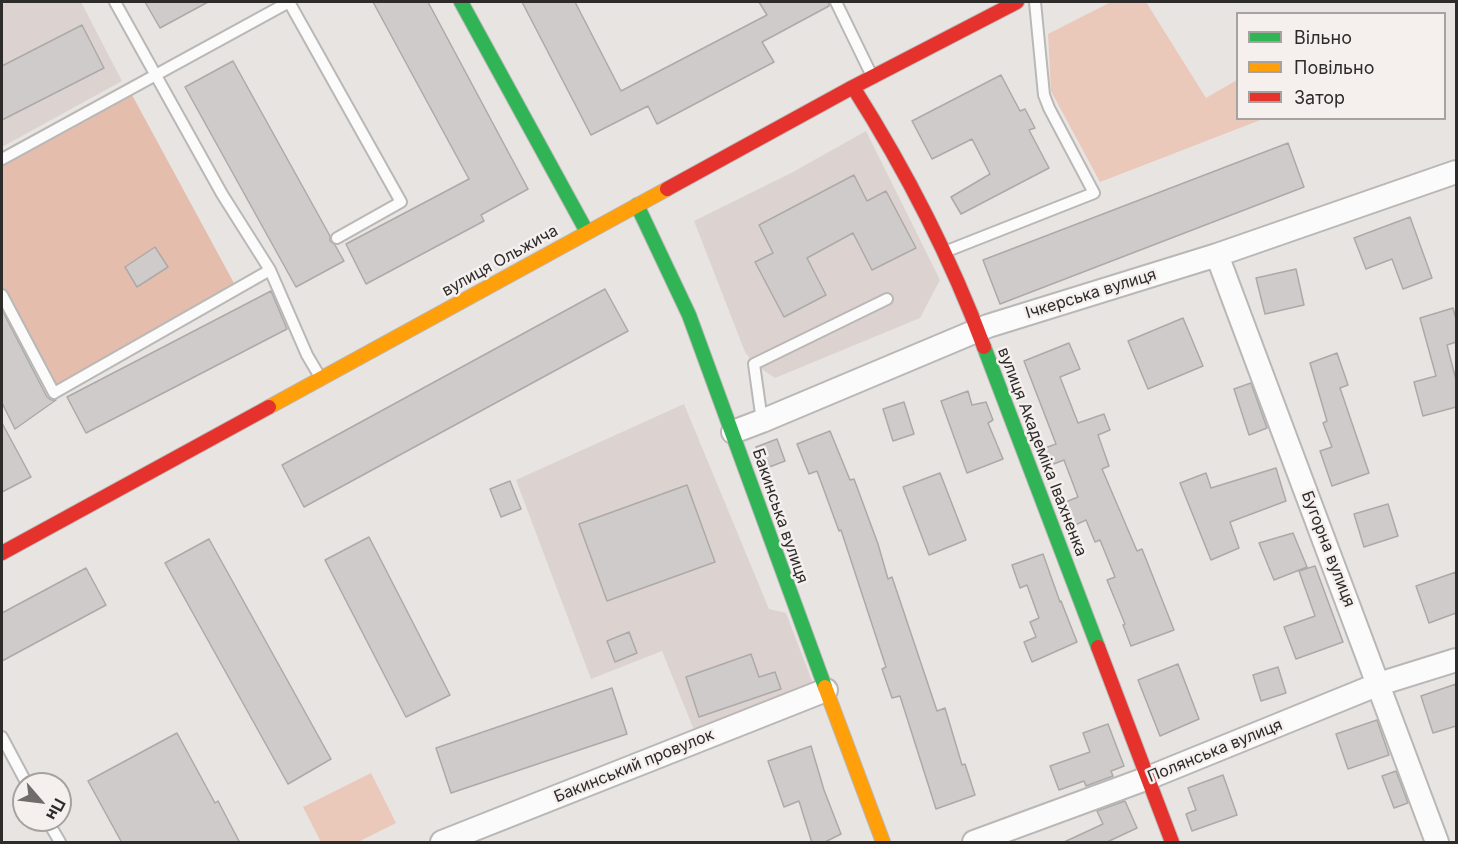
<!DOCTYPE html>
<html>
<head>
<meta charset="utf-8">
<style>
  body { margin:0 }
  #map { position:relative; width:1458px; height:844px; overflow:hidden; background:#e7e4e2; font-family:Inter,sans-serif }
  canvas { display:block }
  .frame { position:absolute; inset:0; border:3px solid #2e2c2b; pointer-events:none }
  .legend { position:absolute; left:1236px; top:12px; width:210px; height:108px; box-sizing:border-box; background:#f5f0ee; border:2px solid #a5a2a0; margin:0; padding:8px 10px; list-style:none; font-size:18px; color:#2e2c2b }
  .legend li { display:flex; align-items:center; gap:12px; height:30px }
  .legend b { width:30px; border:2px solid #a5a2a0 }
  .north { position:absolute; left:12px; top:772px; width:60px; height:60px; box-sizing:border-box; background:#f5f0ee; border:2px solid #a5a2a0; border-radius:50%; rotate:118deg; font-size:16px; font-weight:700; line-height:24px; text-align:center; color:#2e2c2b }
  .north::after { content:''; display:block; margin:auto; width:21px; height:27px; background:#6f6c6b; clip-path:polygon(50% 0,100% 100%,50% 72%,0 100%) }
</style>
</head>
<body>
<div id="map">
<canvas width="1458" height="844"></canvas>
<div class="frame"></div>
<ul class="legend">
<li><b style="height:8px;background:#30b455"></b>Вільно</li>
<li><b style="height:8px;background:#ff9f0a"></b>Повільно</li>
<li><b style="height:8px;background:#e5322d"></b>Затор</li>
</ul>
<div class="north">Пн</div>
</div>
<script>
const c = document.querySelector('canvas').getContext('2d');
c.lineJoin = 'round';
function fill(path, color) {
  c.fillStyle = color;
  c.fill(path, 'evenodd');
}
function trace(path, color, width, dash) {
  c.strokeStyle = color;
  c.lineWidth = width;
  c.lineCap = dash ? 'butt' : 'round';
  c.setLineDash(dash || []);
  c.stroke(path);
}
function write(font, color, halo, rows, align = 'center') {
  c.font = font + ' Inter,sans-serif';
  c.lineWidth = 5;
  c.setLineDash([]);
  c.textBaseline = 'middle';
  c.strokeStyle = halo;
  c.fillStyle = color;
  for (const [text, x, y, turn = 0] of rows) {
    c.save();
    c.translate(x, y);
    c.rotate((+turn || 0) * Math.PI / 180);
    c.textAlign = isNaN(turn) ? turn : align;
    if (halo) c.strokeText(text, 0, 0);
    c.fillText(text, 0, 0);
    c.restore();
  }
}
fill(new Path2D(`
  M2 2H81L122 81 2 147Z
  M866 131 940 280 920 318 775 378 754 364 745 352 694 221 793 172Z
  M684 404 769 609 786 613 814 686 696 735 662 651 591 679 516 480Z`), '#dcd3d0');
fill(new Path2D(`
  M1111 2H1146L1206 98 1237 80 1238 118 1263 119 1100 182 1051 91 1048 34Z
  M371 773 396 823 358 842H321L303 807Z`), '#eac8ba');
fill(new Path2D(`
  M132 95 235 285 54 386 2 288V165Z`), '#e4bdac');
const building = new Path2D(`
  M145 2H208L160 28Z
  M373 2H428L528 189 481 215 484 221 366 284 346 244 469 179Z
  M522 2H575L621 91 767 15 759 2H829V6L762 42 774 62 657 124 648 106 591 135Z
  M82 25 104 68 2 120V66Z
  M233 61 330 236V241L335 245 344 261 296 287 185 87Z
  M1001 75 1020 111 1025 109 1035 128 1029 130 1049 168 961 214 951 197 990 174 972 139 932 159 912 121Z
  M1288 143 1304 187 1000 304 983 260Z
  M854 175 867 201 886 191 916 248 872 270 853 233 807 258 826 295 784 317 755 262 773 253 759 225Z
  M1410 217 1432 278 1403 289 1392 259 1366 269 1354 238Z
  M155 247 168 267 137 287 125 267Z
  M1296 269 1304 305 1265 314 1256 278Z
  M605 289 628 331 304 507 282 465Z
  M271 291 287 329 86 433 67 397Z
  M1453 308 1456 319V342L1447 345 1456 380V407L1423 416 1414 382 1436 376 1420 318Z
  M2 310 47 397 51 400H56L15 429 2 403Z
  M1183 318 1203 366 1148 389 1128 341Z
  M1069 343 1080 369 1060 377 1078 423 1104 414 1110 430 1098 435 1109 466 1102 469 1137 551 1142 549 1174 630 1131 646 1123 625 1125 624 1107 580 1115 577 1100 540 1095 542 1086 520 1073 526 1063 503 1078 497 1064 460 1051 465 1045 448 1056 444 1024 361Z
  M1337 353 1348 385 1340 388 1369 473 1332 486 1320 451 1332 447 1323 423 1327 421 1310 363Z
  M1251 383 1267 428 1249 435 1234 389Z
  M968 391 972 405 986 402 993 420 988 423 1003 459 967 473 941 401Z
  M904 402 914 434 893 441 883 409Z
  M2 423 31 477 2 492Z
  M830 431 850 480 854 479 878 544 888 579 892 577 937 711 945 708 962 765 965 764 975 795 936 809 900 696 892 698 882 669 886 667 841 530 839 531 817 471 809 474 797 444Z
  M777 439 785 461 764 469 756 447Z
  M1276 468 1286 501 1230 522 1239 548 1211 560 1180 483 1206 473 1211 488Z
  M940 473 966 540 929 555 903 487Z
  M510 481 521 509 501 517 490 489Z
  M687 485 715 562 607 601 579 524Z
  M1388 504 1398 536 1364 547 1354 514Z
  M1293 533 1307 567 1274 580 1259 543Z
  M369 537 450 695 406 717 325 560Z
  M209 539 331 759 288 784 165 563Z
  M1043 554 1060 602 1061 601 1077 642 1032 662 1024 642 1036 637 1030 622 1039 618 1027 585 1020 588 1012 565Z
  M1315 566 1343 642 1296 659 1284 627 1315 616 1299 571Z
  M86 568 106 605 2 661V613Z
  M1456 572V613L1429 623 1416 586Z
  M629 632 637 653 615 662 607 641Z
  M751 654 759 677 775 672 781 689 699 717 686 677Z
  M1178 664 1199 719 1160 736 1138 680Z
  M1278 667 1286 693 1261 701 1253 675Z
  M1456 684V726L1433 733 1421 696Z
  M612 688 627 734 451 793 436 748Z
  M1377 720 1389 755 1348 769 1336 734Z
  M1108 724 1124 766 1111 771 1113 776 1086 786 1084 781 1059 790 1050 766 1090 752 1083 733Z
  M177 733 215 803 218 801 240 843H122L88 781Z
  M811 746 824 790 841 834 823 843H812L799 801 784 807 768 761Z
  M1396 771 1408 803 1394 808 1382 776Z
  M1223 775 1237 815 1192 831 1186 814 1196 810 1188 788Z
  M1125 801 1137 828 1105 843H1062L1103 824 1097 811Z`);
fill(building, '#cecbca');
trace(building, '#acaaa9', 1.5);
const lane = new Path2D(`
  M115 2 222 194 270 270 307 355 320 377
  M289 2 401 202 337 238
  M836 2 871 74
  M2 159 289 2
  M947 251 1094 193 1049 108 1044 95 1035 2
  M2 295 54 393 270 270
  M762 421 754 364 887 299
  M2 737 27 784
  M47 820 60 842`);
const street = new Path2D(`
  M1217 255 1437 842
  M733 432 762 421 988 326 1217 255 1456 172
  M442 842 826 690
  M974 842 1148 778 1379 684 1456 660`);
const fast = new Path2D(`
  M461 2 587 232
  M637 205 689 315 825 687
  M984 347 1098 647`);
const slow = new Path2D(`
  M269 407 667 189
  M825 687 883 842`);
const jam = new Path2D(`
  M853 87C905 169 950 256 984 347
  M667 189 853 87 1017 2
  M2 553 269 407
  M1098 647 1172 842`);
trace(lane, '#bab8b7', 14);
trace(street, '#bab8b7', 26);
trace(fast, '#bab8b7', 16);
trace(slow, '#bab8b7', 16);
trace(jam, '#bab8b7', 16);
trace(lane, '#fbfbfb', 10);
trace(street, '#fbfbfb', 22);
trace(fast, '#30b455', 14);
trace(slow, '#ff9f0a', 14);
trace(jam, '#e5322d', 14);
write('16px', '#2e2c2b', '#f5f0ee', [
  ["вулиця Ольжича",500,261,-29],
  ["Ічкерська вулиця",1091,294,-17],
  ["вулиця Академіка Івахненка",1042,452,69],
  ["Бакинська вулиця",780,516,71],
  ["Бугорна вулиця",1328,549,69],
  ["Полянська вулиця",1215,751,-22],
  ["Бакинський провулок",634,766,-22]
]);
</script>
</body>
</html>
